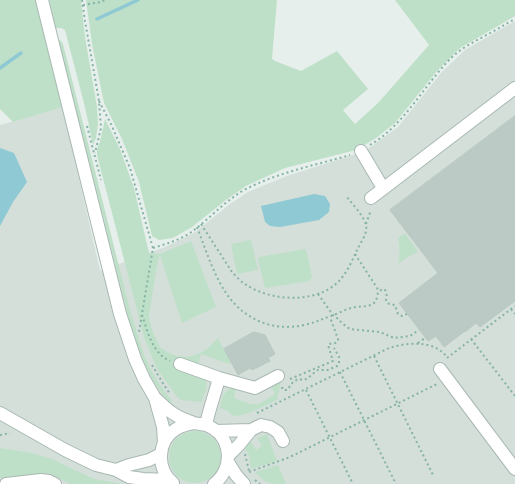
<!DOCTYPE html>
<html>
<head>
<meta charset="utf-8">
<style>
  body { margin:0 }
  canvas { display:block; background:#e6efeb }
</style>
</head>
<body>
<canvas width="515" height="484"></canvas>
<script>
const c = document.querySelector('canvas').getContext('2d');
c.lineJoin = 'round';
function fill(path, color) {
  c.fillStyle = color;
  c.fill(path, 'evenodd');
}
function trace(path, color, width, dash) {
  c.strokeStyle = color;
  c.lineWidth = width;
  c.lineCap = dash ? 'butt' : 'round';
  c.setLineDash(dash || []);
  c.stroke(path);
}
fill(new Path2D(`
  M515 21V484H0V125L63 107 100 271 165 247 194 233 230 204 248 192 287 176 365 151 398 127 441 73 465 50Z`), '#d4dfda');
fill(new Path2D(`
  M0 0H35L63 107 13 122 0 109Z
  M49 0H81L85 37 97 107 98 124 96 138 93 145 85 107 65 30 61 28H55Z
  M86 0H277L272 59 275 61 301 71 337 51 368 89 343 110 355 124 378 103 429 45 395 0H515V16L460 48 437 71 395 123 376 138 356 150 285 168 246 186 226 200 192 227 173 238 159 240 152 236 139 182 122 139 104 103 92 44Z
  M58 39 61 41 63 44 130 310C135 325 139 341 144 355 151 372 161 387 172 401L169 403C161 392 153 381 147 369 140 354 135 339 130 324Z
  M105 119 120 149 134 188 149 253 160 254 191 241 216 307 182 323 160 255 158 260 149 315 151 327 157 341 160 347 167 352 177 356 189 357 200 353 207 349 218 338 231 363 229 364 201 354 198 364 185 359 173 366 205 379C210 386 203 394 202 402L181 400 178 398 157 369 144 337 97 155V149L100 142Z
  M405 233 418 252 406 258 398 264C400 255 400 247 398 238Z
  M251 240 258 270 237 274 231 244Z
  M305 249 307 253 312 277 309 281 265 288 258 260 259 257Z
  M281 381 277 400C263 406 248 416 233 416L228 411 220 408C222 398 223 389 236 388L234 398 251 404H259L275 394 271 386Z
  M169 457a26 26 0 1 1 52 0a26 26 0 1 1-52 0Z
  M267 434 277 461 251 469 249 456 244 447 251 442 256 450 262 446 257 438Z
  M0 448 32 453 52 459 94 479 124 484H70L53 475 38 474 0 478Z
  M278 465 286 484C267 484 267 484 255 472Z`), '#bfe0c8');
fill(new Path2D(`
  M0 148 14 153 27 182 13 202 0 226Z
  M314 194 325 196 330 204 329 212 319 220 280 227 270 226 265 222 261 206Z`), '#8ec9d4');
trace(new Path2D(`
  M97 19 138 0
  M0 68 21 53`), '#8ec9d4', 3.5);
const building = new Path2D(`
  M515 116V301L480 327 476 323 465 332V331L444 347 436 336 428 341 399 303 438 273 390 210Z
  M254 332 265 335 275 354 268 358 270 361 252 370 250 368 238 375 224 349Z`);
fill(building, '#bbcac4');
trace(building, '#b8c9c2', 1);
const minor = new Path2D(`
  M42 0 120 314 135 359 144 379 155 398 163 427 164 443
  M361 151 383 188
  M371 198 515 88
  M180 364 219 378 255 388 278 376
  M440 369 515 469
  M155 398C161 403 167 410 174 414 180 418 188 421 194 423 198 424 202 424 206 425 232 435 235 468 214 484
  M0 413 65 450 96 465 116 470 129 477 143 479 169 480
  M206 425C209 409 215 394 219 378
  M216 431 251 430 261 425 270 427 278 432 283 441
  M228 456 239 445 251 430
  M228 462 236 475 244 484
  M116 470 129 465 149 460 161 454
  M173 483C156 469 157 441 176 429 182 425 188 424 194 423
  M6 484 41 480 49 481 55 484`);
trace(minor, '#a8b8b2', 14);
trace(new Path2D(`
  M82 0 85 21 99 101 101 128 95 153
  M83 5 101 2 105 0
  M99 101 111 124 130 168 153 248 139 332
  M87 126 101 180
  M370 145C404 125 423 87 450 59 459 50 471 43 483 37 494 31 504 25 515 19
  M201 224 232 272C236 276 240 281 245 284 269 301 314 304 337 283 346 275 352 261 357 250 361 242 368 233 366 224 362 214 353 205 347 197
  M366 224 371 210
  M197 227C204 245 210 264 219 281 236 315 267 333 304 325 314 323 322 319 331 316 337 314 344 310 351 308 359 305 369 309 376 301L378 293 382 289C389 290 386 296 386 301L389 304 395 305 398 314 402 316 407 314
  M153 248C166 244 179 240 190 233 210 219 226 199 248 188 280 172 316 165 350 155
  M355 254 379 291
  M318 294 333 315 337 318 343 324 350 329 380 332 394 338 410 336 419 330
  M511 309 515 314
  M142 315C148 332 152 353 170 361
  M471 339 515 396
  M418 343 425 338
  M374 356 434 477
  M447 358 515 306
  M152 365 164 385 170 394
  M340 372 396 484
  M290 379 333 361 328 345C332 342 335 345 338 341V339L330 317
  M282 387 283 390H287L293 382 298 379 304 380 308 378 315 372 318 370H328L337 366 339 364V357L334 348
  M306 390 353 484
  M257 413 389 348C408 342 434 340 447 357
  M0 435 10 433
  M245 454 249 471
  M249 472 290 457 437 384
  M255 480 260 484`), '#86b3a5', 2, [2, 3]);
trace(minor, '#fff', 12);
</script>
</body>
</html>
